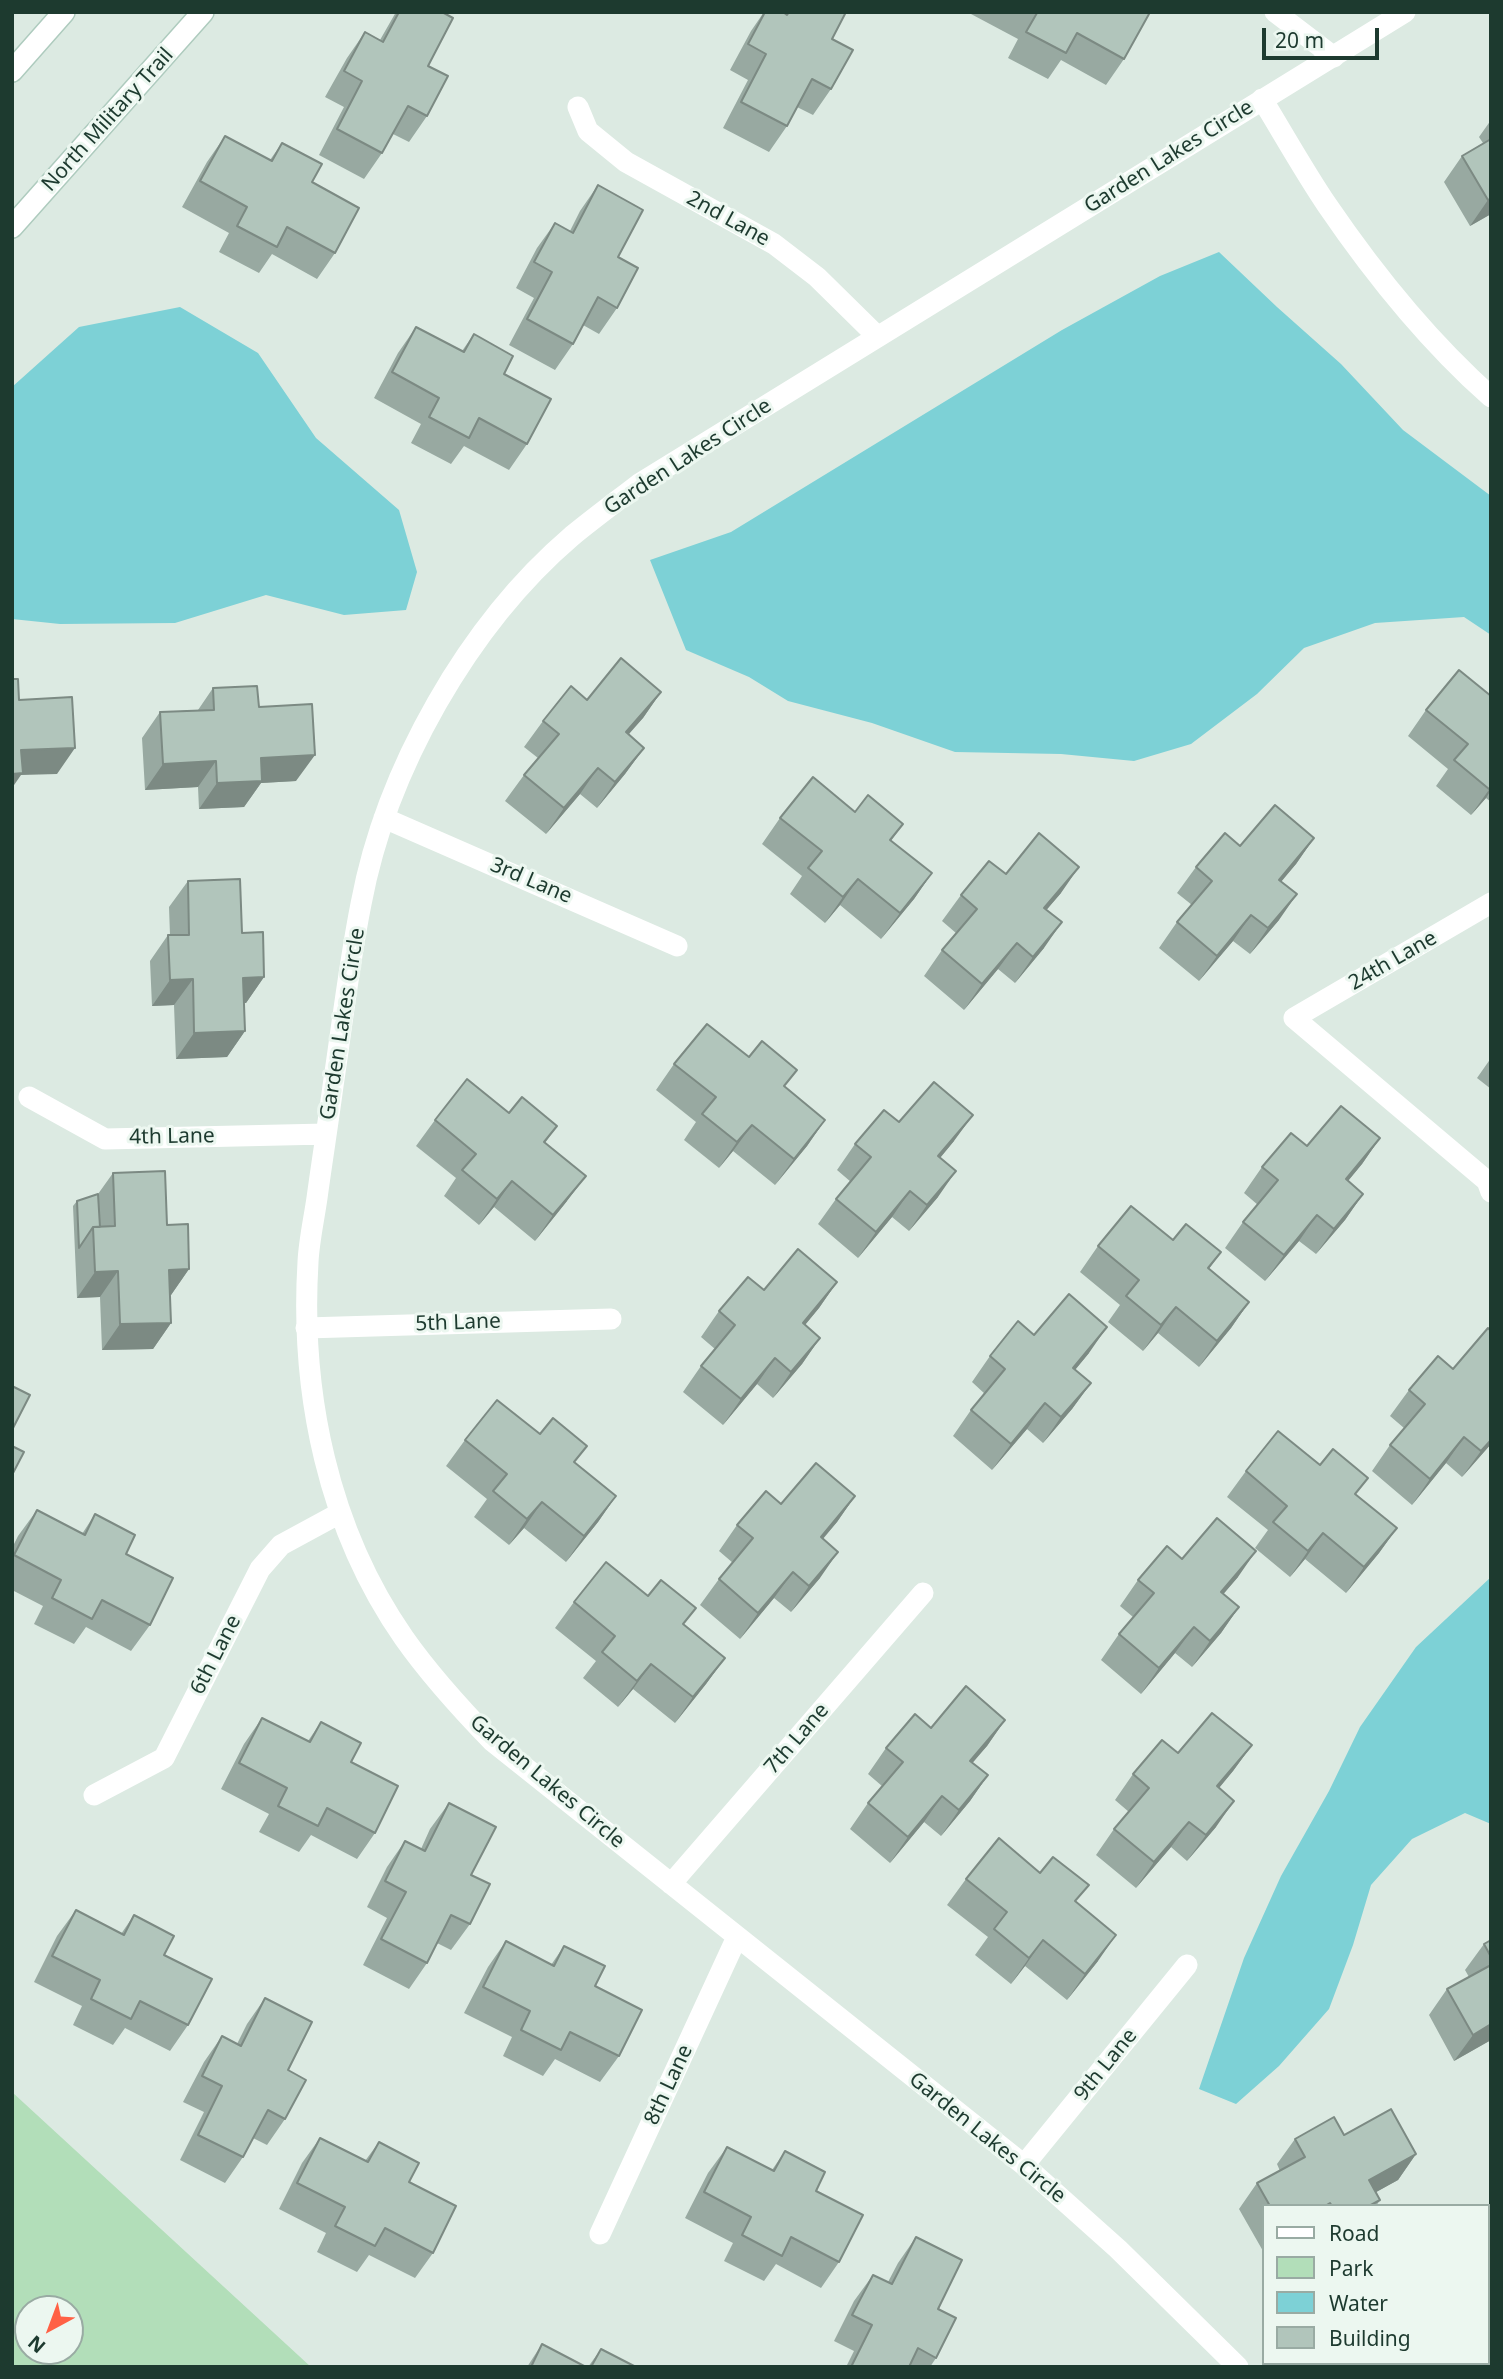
<!DOCTYPE html>
<html>
<head>
<meta charset="utf-8">
<style>
  body { margin:0 }
  #map { position:relative; width:1503px; height:2379px; overflow:hidden; background:#dceae2; font-family:"Noto Sans",sans-serif }
  canvas { display:block }
  .frame { position:absolute; inset:0; border:14px solid #1d3a2f; pointer-events:none }
  .legend { position:absolute; left:1262px; top:2204px; width:228px; height:161px; box-sizing:border-box; background:#ecf7f0; border:2px solid #99aba3; margin:0; padding:9px 12px; list-style:none; font-size:21px; color:#1d3a2f }
  .legend li { display:flex; align-items:center; gap:14px; height:35px }
  .legend b { width:35px; border:2px solid #99aba3 }
  .north { position:absolute; left:14px; top:2295px; width:70px; height:70px; box-sizing:border-box; background:#ecf7f0; border:2px solid #99aba3; border-radius:50%; rotate:221deg; font-size:19px; font-weight:700; line-height:28px; text-align:center; color:#1d3a2f }
  .north::after { content:''; display:block; margin:auto; width:24px; height:32px; background:#ff6145; clip-path:polygon(50% 0,100% 100%,50% 72%,0 100%) }
  .scale { position:absolute; left:1262px; top:28px; width:117px; height:32px; box-sizing:border-box; border:4px solid #1d3a2f; border-top:0; padding-left:9px; font-size:21px; line-height:24px; white-space:nowrap; color:#1d3a2f; -webkit-text-stroke:5px #ecf7f0; paint-order:stroke }
</style>
</head>
<body>
<div id="map">
<canvas width="1503" height="2379"></canvas>
<div class="frame"></div>
<ul class="legend">
<li><b style="height:9px;background:#fff"></b>Road</li>
<li><b style="height:19px;background:#b2deb9"></b>Park</li>
<li><b style="height:19px;background:#7dd1d6"></b>Water</li>
<li><b style="height:19px;background:#b1c5bb"></b>Building</li>
</ul>
<div class="north">N</div>
<div class="scale">20 m</div>
</div>
<script>
const c = document.querySelector('canvas').getContext('2d');
c.lineJoin = 'round';
function fill(path, color) {
  c.fillStyle = color;
  c.fill(path, 'evenodd');
}
function trace(path, color, width, dash) {
  c.strokeStyle = color;
  c.lineWidth = width;
  c.lineCap = dash ? 'butt' : 'round';
  c.setLineDash(dash || []);
  c.stroke(path);
}
function write(font, color, halo, rows, align = 'center') {
  c.font = font + ' "Noto Sans",sans-serif';
  c.lineWidth = 6;
  c.setLineDash([]);
  c.textBaseline = 'middle';
  c.strokeStyle = halo;
  c.fillStyle = color;
  for (const [text, x, y, turn = 0] of rows) {
    c.save();
    c.translate(x, y);
    c.rotate((+turn || 0) * Math.PI / 180);
    c.textAlign = isNaN(turn) ? turn : align;
    if (halo) c.strokeText(text, 0, 0);
    c.fillText(text, 0, 0);
    c.restore();
  }
}
fill(new Path2D(`
  M12 2092 311 2367H12ZM28 2309H70V2351H28Z`), '#b2deb9');
fill(new Path2D(`
  M1219 252 1277 307 1341 364 1403 430 1491 496V635L1464 617 1375 623 1304 648 1257 694 1191 744 1134 761 1061 754 955 752 872 723 788 701 749 677 686 650 650 560 731 532 1062 330 1160 276Z
  M180 307 258 353 316 438 399 510 417 572 406 610 344 615 266 595 175 623 60 624 12 619V387L79 327Z
  M1491 1577V1824L1465 1813 1412 1839 1371 1885 1353 1945 1329 2009 1279 2066 1236 2104 1199 2089 1244 1958 1281 1876 1329 1791 1360 1727 1416 1647Z`), '#7dd1d6');
const secondary = new Path2D(`
  M12 71 64 12
  M12 227 203 12`);
trace(secondary, '#aecbbe', 24);
trace(new Path2D(`
  M1275 12 1334 57
  M1262 99C1284 135 1304 171 1327 205 1374 274 1428 341 1491 397
  M578 107 588 131 626 162 774 244 817 277 877 336
  M384 818 677 946
  M1491 903 1294 1018 1487 1181 1491 1192
  M29 1097 105 1139 326 1134
  M306 1328 611 1319
  M94 1795 164 1758 260 1569 281 1545 340 1513
  M671 1884 923 1593
  M1024 2165 1187 1965
  M600 2234 737 1937
  M1238 2367 1118 2249 1024 2165 492 1741C460 1708 430 1675 404 1638 328 1529 300 1393 308 1262 309 1241 314 1219 317 1198 322 1161 328 1124 333 1086 342 1026 349 964 361 904 386 770 468 625 572 536 594 518 617 501 639 484L1405 12`), '#fff', 21);
trace(secondary, '#fff', 21);
fill(new Path2D(`
  M396 12H442L428 66 427 116 409 142 393 134 382 153 364 179 319 155 344 107 325 97 347 58 365 32 380 40Z
  M764 12H846L832 39 831 89 813 115 797 107 787 126 769 152 723 128 748 80 730 70 751 31Z
  M972 12H1146L1124 59 1106 85 1061 60 1048 79 1008 58 1018 39 971 14Z
  M1491 120V214L1470 226 1444 182 1462 156 1483 143 1479 137Z
  M225 136 270 160 282 143 312 182 335 253 317 279 272 254 259 273 219 252 229 233 182 207 207 162Z
  M598 185 618 257 617 308 599 334 583 325 573 344 555 370 509 345 534 298 516 288 537 248 555 223 570 231 580 211Z
  M416 327 462 351 474 334 504 374 527 444 509 470 464 446 451 464 411 443 421 424 374 398 398 353Z
  M213 688 259 707 296 781 261 783 244 807 199 809 198 787 145 790 142 738 160 712 198 710Z
  M661 692 643 718 628 734 644 748 625 774 597 808 580 794 546 834 505 801 524 775 538 758 524 747 543 721 587 700Z
  M1491 696V802L1486 798 1471 815 1436 786 1448 769 1408 736 1426 710Z
  M855 812 903 824 891 841 932 873 914 899 881 939 840 905 825 923 790 894 802 876 762 844 780 818Z
  M1314 838 1296 864 1281 881 1279 920 1250 954 1233 941 1199 981 1159 948 1177 922 1192 905 1177 893 1196 867 1240 846Z
  M1006 874 1061 893 1046 910 1044 948 1015 983 998 969 964 1010 924 976 942 950 956 933 942 921 961 895Z
  M188 881 242 933 264 977 246 1003H244L245 1031 227 1057 176 1059 174 1005 152 1006 150 961 168 935H170L169 907Z
  M1491 1058V1089L1477 1078Z
  M674 1064 785 1087 825 1120 807 1146 775 1185 733 1151 719 1168 684 1140 696 1122 656 1090Z
  M509 1113 557 1126 545 1143 567 1201 535 1241 494 1207 479 1225 444 1196 456 1178 416 1146 435 1120Z
  M899 1122 954 1141 940 1158 938 1197 909 1231 892 1217 858 1258 818 1224 836 1199 851 1182 837 1170 855 1144Z
  M1380 1138 1362 1164 1348 1181 1363 1194 1345 1220 1316 1254 1299 1241 1265 1281 1225 1248 1243 1222 1258 1205 1244 1193 1262 1167 1307 1146Z
  M113 1173 167 1225 189 1269 171 1295H170L171 1323 153 1349 102 1350 100 1297 77 1298 73 1206 77 1201 98 1194Z
  M1173 1240 1221 1252 1209 1269 1249 1302 1231 1328 1199 1367 1158 1333 1143 1351 1108 1322 1120 1305 1080 1272 1098 1246Z
  M837 1282 819 1308 805 1325 820 1338 802 1364 773 1398 757 1384 723 1425 683 1392 701 1366 715 1349 701 1337 719 1311 764 1290Z
  M1491 1331V1444L1462 1477 1446 1463 1412 1505 1372 1471 1390 1445 1404 1428 1390 1416 1409 1390 1453 1369Z
  M1034 1335 1089 1353 1075 1370 1091 1383 1072 1409 1043 1443 1027 1429 992 1470 953 1436 971 1410 985 1394 972 1382 990 1356Z
  M465 1440 575 1463 616 1496 598 1522 566 1562 524 1528 509 1545 474 1517 487 1499 446 1466Z
  M1246 1471 1356 1495 1397 1528 1379 1553 1346 1593 1305 1559 1290 1577 1255 1548 1268 1530 1227 1497Z
  M855 1496 837 1522 823 1539 820 1578 791 1612 774 1598 740 1639 700 1605 719 1579 733 1563 719 1551 737 1525 781 1504Z
  M37 1510 82 1534 95 1514 126 1554 150 1625 131 1651 86 1627 74 1644 34 1624 43 1606 12 1590V1548L18 1536Z
  M1182 1559 1238 1577 1223 1594 1239 1607 1221 1633 1192 1667 1175 1653 1141 1694 1101 1660 1119 1634 1133 1617 1120 1606 1138 1580Z
  M574 1602 684 1625 725 1658 706 1684 675 1723 633 1689 618 1707 583 1678 596 1661 555 1628Z
  M262 1718 308 1741 321 1722 351 1762 375 1833 357 1859 311 1835 299 1852 259 1832 269 1814 221 1789 244 1744Z
  M1005 1720 987 1746 972 1762 988 1775 970 1801 941 1836 924 1822 890 1863 850 1829 868 1803 882 1786 868 1774 886 1748 931 1728Z
  M1252 1745 1233 1771 1219 1788 1216 1827 1187 1861 1171 1847 1136 1888 1096 1855 1114 1829 1129 1812 1115 1800 1133 1774 1178 1753Z
  M449 1803 471 1875 470 1924 451 1950 437 1943 427 1963 409 1989 363 1965 387 1918 367 1907 387 1867 405 1841 421 1849 430 1829Z
  M966 1879 1077 1902 1098 1961 1067 2000 1025 1966 1011 1984 975 1955 988 1937 947 1905Z
  M76 1910 121 1934 134 1915 164 1955 188 2025 170 2051 125 2028 113 2045 73 2025 82 2006 34 1982 57 1936Z
  M1491 1940V2040L1454 2061 1429 2015 1447 1989 1469 1977 1465 1970 1484 1944Z
  M506 1941 551 1965 564 1946 595 1986 619 2056 600 2082 555 2059 543 2076 503 2056 512 2037 464 2013 488 1967Z
  M265 1998 288 2070 285 2119 267 2145 253 2138 243 2157 225 2183 180 2160 204 2112 183 2102 204 2062 222 2036 237 2044 247 2024Z
  M1344 2135 1416 2154 1398 2180 1376 2192 1380 2200 1376 2206H1263V2251L1239 2209 1257 2183 1280 2171 1277 2164 1295 2139Z
  M320 2138 365 2161 379 2142 409 2182 433 2253 415 2278 369 2255 357 2272 317 2252 326 2233 279 2209 302 2163Z
  M727 2147 772 2170 785 2151 816 2191 839 2262 821 2288 776 2264 764 2281 724 2261 733 2243 685 2218 708 2173Z
  M916 2237 938 2309 936 2358 930 2367H846L854 2351 834 2341 854 2301 873 2275 888 2282 898 2263Z
  M542 2344 586 2367H527Z
  M601 2349 636 2367H588Z
  M1434 2363H1487L1491 2367H1436Z`), '#98a9a1');
fill(new Path2D(`
  M1491 199V214L1470 226 1488 200Z
  M661 692 643 718 608 758 626 732Z
  M75 748 57 774 21 775 12 788V763L21 750Z
  M644 748 625 774 597 808 615 782Z
  M315 755 296 781 261 783 244 807 199 809 217 783 261 758Z
  M216 761 198 787 145 790 163 764Z
  M598 768 580 794 546 834 564 808Z
  M1491 787V790L1486 798 1471 815Z
  M1314 838 1296 864 1261 906 1279 880Z
  M1079 867 1061 893 1026 934 1044 908Z
  M932 873 914 899 881 939 900 913Z
  M858 879 840 905 825 923 843 897Z
  M1297 894 1279 920 1250 954 1268 928Z
  M1251 915 1233 941 1199 981 1217 956Z
  M1062 922 1044 948 1015 983 1033 957Z
  M1017 943 998 969 964 1010 982 984Z
  M264 977 246 1003 225 1004 243 978Z
  M193 979 174 1005 152 1006 170 980Z
  M245 1031 227 1057 176 1059 194 1033Z
  M973 1115 954 1141 920 1182 938 1156Z
  M825 1120 807 1146 775 1185 794 1159Z
  M752 1125 733 1151 719 1168 737 1142Z
  M1380 1138 1362 1164 1328 1205 1346 1179Z
  M956 1171 938 1197 909 1231 927 1205Z
  M586 1176 567 1201 535 1241 553 1215Z
  M512 1181 494 1207 479 1225 497 1199Z
  M910 1191 892 1217 858 1258 876 1232Z
  M1363 1194 1345 1220 1316 1254 1334 1229Z
  M1317 1215 1299 1241 1265 1281 1284 1255Z
  M189 1269 171 1295 151 1296 169 1270Z
  M118 1271 100 1297 77 1298 95 1272Z
  M837 1282 819 1308 785 1349 803 1323Z
  M1249 1302 1231 1328 1199 1367 1217 1341Z
  M1176 1307 1158 1333 1143 1351 1161 1325Z
  M171 1323 153 1349 102 1350 120 1324Z
  M1107 1327 1089 1353 1055 1394 1073 1368Z
  M820 1338 802 1364 773 1398 791 1372Z
  M775 1358 757 1384 723 1425 741 1399Z
  M1091 1383 1072 1409 1043 1443 1061 1417Z
  M1045 1403 1027 1429 992 1470 1011 1444Z
  M1464 1437 1446 1463 1412 1505 1430 1479Z
  M1491 1440V1444L1462 1477 1481 1451Z
  M616 1496 598 1522 566 1562 584 1536Z
  M855 1496 837 1522 802 1563 821 1537Z
  M542 1502 524 1528 509 1545 527 1519Z
  M1397 1528 1379 1553 1346 1593 1364 1567Z
  M1323 1533 1305 1559 1290 1577 1308 1551Z
  M1256 1551 1238 1577 1203 1618 1221 1592Z
  M838 1552 820 1578 791 1612 809 1586Z
  M793 1572 774 1598 740 1639 758 1613Z
  M1239 1607 1221 1633 1192 1667 1210 1641Z
  M1194 1627 1175 1653 1141 1694 1159 1668Z
  M725 1658 706 1684 675 1723 693 1697Z
  M651 1664 633 1689 618 1707 637 1681Z
  M1005 1720 987 1746 952 1787 970 1761Z
  M1252 1745 1233 1771 1199 1812 1217 1786Z
  M988 1775 970 1801 941 1836 959 1810Z
  M942 1796 924 1822 890 1863 908 1837Z
  M1234 1801 1216 1827 1187 1861 1206 1835Z
  M1189 1822 1171 1847 1136 1888 1154 1862Z
  M1116 1935 1098 1961 1067 2000 1085 1974Z
  M1043 1940 1025 1966 1011 1984 1029 1958Z
  M1491 2024V2040L1454 2061 1473 2035Z
  M1416 2154 1398 2180 1351 2206 1369 2180Z
  M1491 2290V2301L1487 2306V2292Z
  M1491 2351V2367H1466L1469 2363H1487V2353Z`), '#7c8a83');
const building = new Path2D(`
  M399 12H442L453 18 428 66 448 76 427 116 408 106 382 153 337 129 362 81 344 71 365 32 383 42Z
  M765 12H783L787 15 789 12H846L832 39 853 50 831 89 812 79 787 126 741 102 766 54 748 44Z
  M1035 12H1146L1149 14 1124 59 1077 33 1066 53 1026 32 1037 13Z
  M225 136 272 161 282 143 322 164 312 182 359 208 335 253 287 227 277 247 237 226 247 207 200 181Z
  M1491 139V199L1488 200 1462 156Z
  M598 185 643 210 618 257 638 268 617 308 598 297 573 344 527 319 552 272 534 262 555 223 573 233Z
  M416 327 464 352 474 334 513 356 504 374 551 399 527 444 479 418 469 438 429 417 439 398 392 372Z
  M621 658 661 692 626 732 644 748 615 782 598 768 564 808 524 775 559 734 543 721 571 686 587 700Z
  M1459 670 1491 696V787L1489 789 1454 760 1468 744 1426 710Z
  M12 679H18L19 700 72 697 75 748 21 750 23 773 12 774Z
  M257 686 259 707 312 704 315 755 261 758 262 781 217 783 216 761 163 764 160 712 214 710 213 688Z
  M813 777 855 812 868 795 903 824 890 840 932 873 900 913 858 879 843 897 808 868 822 851 780 818Z
  M1275 805 1314 838 1279 880 1297 894 1268 928 1251 915 1217 956 1177 922 1212 881 1196 867 1225 833 1240 846Z
  M1039 833 1079 867 1044 908 1062 922 1033 957 1017 943 982 984 942 950 977 909 961 895 989 861 1006 874Z
  M240 879 242 933 263 932 264 977 243 978 245 1031 194 1033 193 979 170 980 168 935H189L188 881Z
  M707 1024 749 1057 762 1041 797 1070 784 1086 825 1120 794 1159 752 1125 737 1142 702 1114 716 1097 674 1064Z
  M467 1079 509 1113 522 1097 557 1126 544 1142 586 1176 553 1215 512 1181 497 1199 462 1170 476 1154 435 1120Z
  M934 1082 973 1115 938 1156 956 1171 927 1205 910 1191 876 1232 836 1199 871 1157 855 1144 884 1110 899 1122Z
  M1341 1106 1380 1138 1346 1179 1363 1194 1334 1229 1317 1215 1284 1255 1243 1222 1278 1180 1262 1167 1291 1133 1307 1146Z
  M165 1171 167 1225 188 1224 189 1269 169 1270 171 1323 120 1324 118 1271 95 1272 93 1227 115 1226 113 1173Z
  M98 1194 100 1227H93L79 1248 77 1201Z
  M1131 1206 1173 1240 1186 1224 1221 1252 1208 1268 1249 1302 1217 1341 1176 1307 1161 1325 1126 1296 1139 1280 1098 1246Z
  M798 1249 837 1282 803 1323 820 1338 791 1372 775 1358 741 1399 701 1366 735 1325 719 1311 748 1277 764 1290Z
  M1069 1294 1107 1327 1073 1368 1091 1383 1061 1417 1045 1403 1011 1444 971 1410 1005 1369 990 1356 1018 1321 1034 1335Z
  M1488 1328 1491 1331V1440L1481 1451 1464 1437 1430 1479 1390 1445 1425 1404 1409 1390 1438 1356 1453 1369Z
  M12 1386 30 1395 12 1430Z
  M497 1400 540 1434 553 1418 587 1446 574 1462 616 1496 584 1536 542 1502 527 1519 493 1491 507 1474 465 1440Z
  M1278 1431 1320 1465 1333 1449 1368 1478 1355 1494 1397 1528 1364 1567 1323 1533 1308 1551 1273 1522 1287 1506 1246 1471Z
  M12 1446 24 1452 12 1475Z
  M816 1463 855 1496 821 1537 838 1552 809 1586 793 1572 758 1613 719 1579 753 1538 737 1525 766 1491 781 1504Z
  M37 1510 85 1535 95 1514 135 1535 126 1554 173 1578 150 1625 102 1600 92 1619 52 1598 61 1580 14 1555Z
  M1217 1518 1256 1551 1221 1592 1239 1607 1210 1641 1194 1627 1159 1668 1119 1634 1154 1593 1138 1580 1167 1546 1182 1559Z
  M606 1562 648 1596 661 1580 696 1608 683 1624 725 1658 693 1697 651 1664 637 1681 602 1652 615 1636 574 1602Z
  M966 1686 1005 1720 970 1761 988 1775 959 1810 942 1796 908 1837 868 1803 903 1762 886 1748 915 1714 931 1728Z
  M1212 1713 1252 1745 1217 1786 1234 1801 1206 1835 1189 1822 1154 1862 1114 1829 1149 1788 1133 1774 1162 1740 1178 1753Z
  M262 1718 310 1742 321 1722 361 1743 351 1762 398 1786 375 1833 327 1808 318 1826 278 1806 287 1788 239 1763Z
  M449 1803 496 1827 471 1875 490 1884 470 1924 451 1915 427 1963 381 1939 406 1892 385 1881 405 1841 425 1851Z
  M999 1838 1040 1873 1053 1857 1089 1885 1075 1901 1116 1935 1085 1974 1043 1940 1029 1958 994 1929 1007 1912 966 1879Z
  M76 1910 124 1935 134 1915 174 1936 164 1955 212 1979 188 2025 140 2001 131 2019 91 1999 100 1980 52 1956Z
  M1491 1940V1957L1484 1944Z
  M506 1941 554 1966 564 1946 605 1966 595 1986 642 2010 619 2056 570 2032 561 2050 521 2030 530 2011 483 1987Z
  M1491 1965V2024L1473 2035 1447 1989Z
  M265 1998 312 2022 288 2070 306 2080 285 2119 268 2110 243 2157 198 2135 222 2086 202 2076 222 2036 241 2046Z
  M1391 2109 1416 2154 1369 2180 1380 2200 1369 2206H1332L1330 2203 1325 2206H1270L1257 2183 1305 2157 1295 2139 1334 2117 1344 2135Z
  M320 2138 368 2162 379 2142 419 2163 409 2182 456 2206 433 2253 385 2228 375 2246 335 2226 345 2207 297 2183Z
  M727 2147 774 2171 785 2151 825 2172 816 2191 863 2215 839 2262 791 2237 782 2256 742 2235 751 2217 704 2192Z
  M916 2237 962 2260 938 2309 956 2318 936 2358 918 2348 909 2367H851L872 2325 852 2315 873 2275 892 2284Z
  M1487 2254 1491 2260V2290L1487 2292Z
  M1487 2295 1491 2301V2351L1487 2353Z
  M542 2344 586 2367H531Z
  M601 2349 636 2367H591Z`);
fill(building, '#b1c5bb');
trace(building, '#7c8a83', 2);
write('21px', '#1d3a2f', '#ecf7f0', [
  ["North Military Trail",108,120,-48],
  ["Garden Lakes Circle",1169,157,-32],
  ["2nd Lane",728,219,29],
  ["Garden Lakes Circle",688,457,-33],
  ["3rd Lane",531,881,23],
  ["24th Lane",1393,961,-30],
  ["Garden Lakes Circle",343,1024,-81],
  ["4th Lane",172,1137,-1],
  ["5th Lane",458,1323,-2],
  ["6th Lane",216,1655,-63],
  ["7th Lane",797,1739,-49],
  ["Garden Lakes Circle",547,1782,40],
  ["9th Lane",1106,2065,-51],
  ["8th Lane",669,2085,-65],
  ["Garden Lakes Circle",987,2138,39]
]);
</script>
</body>
</html>
